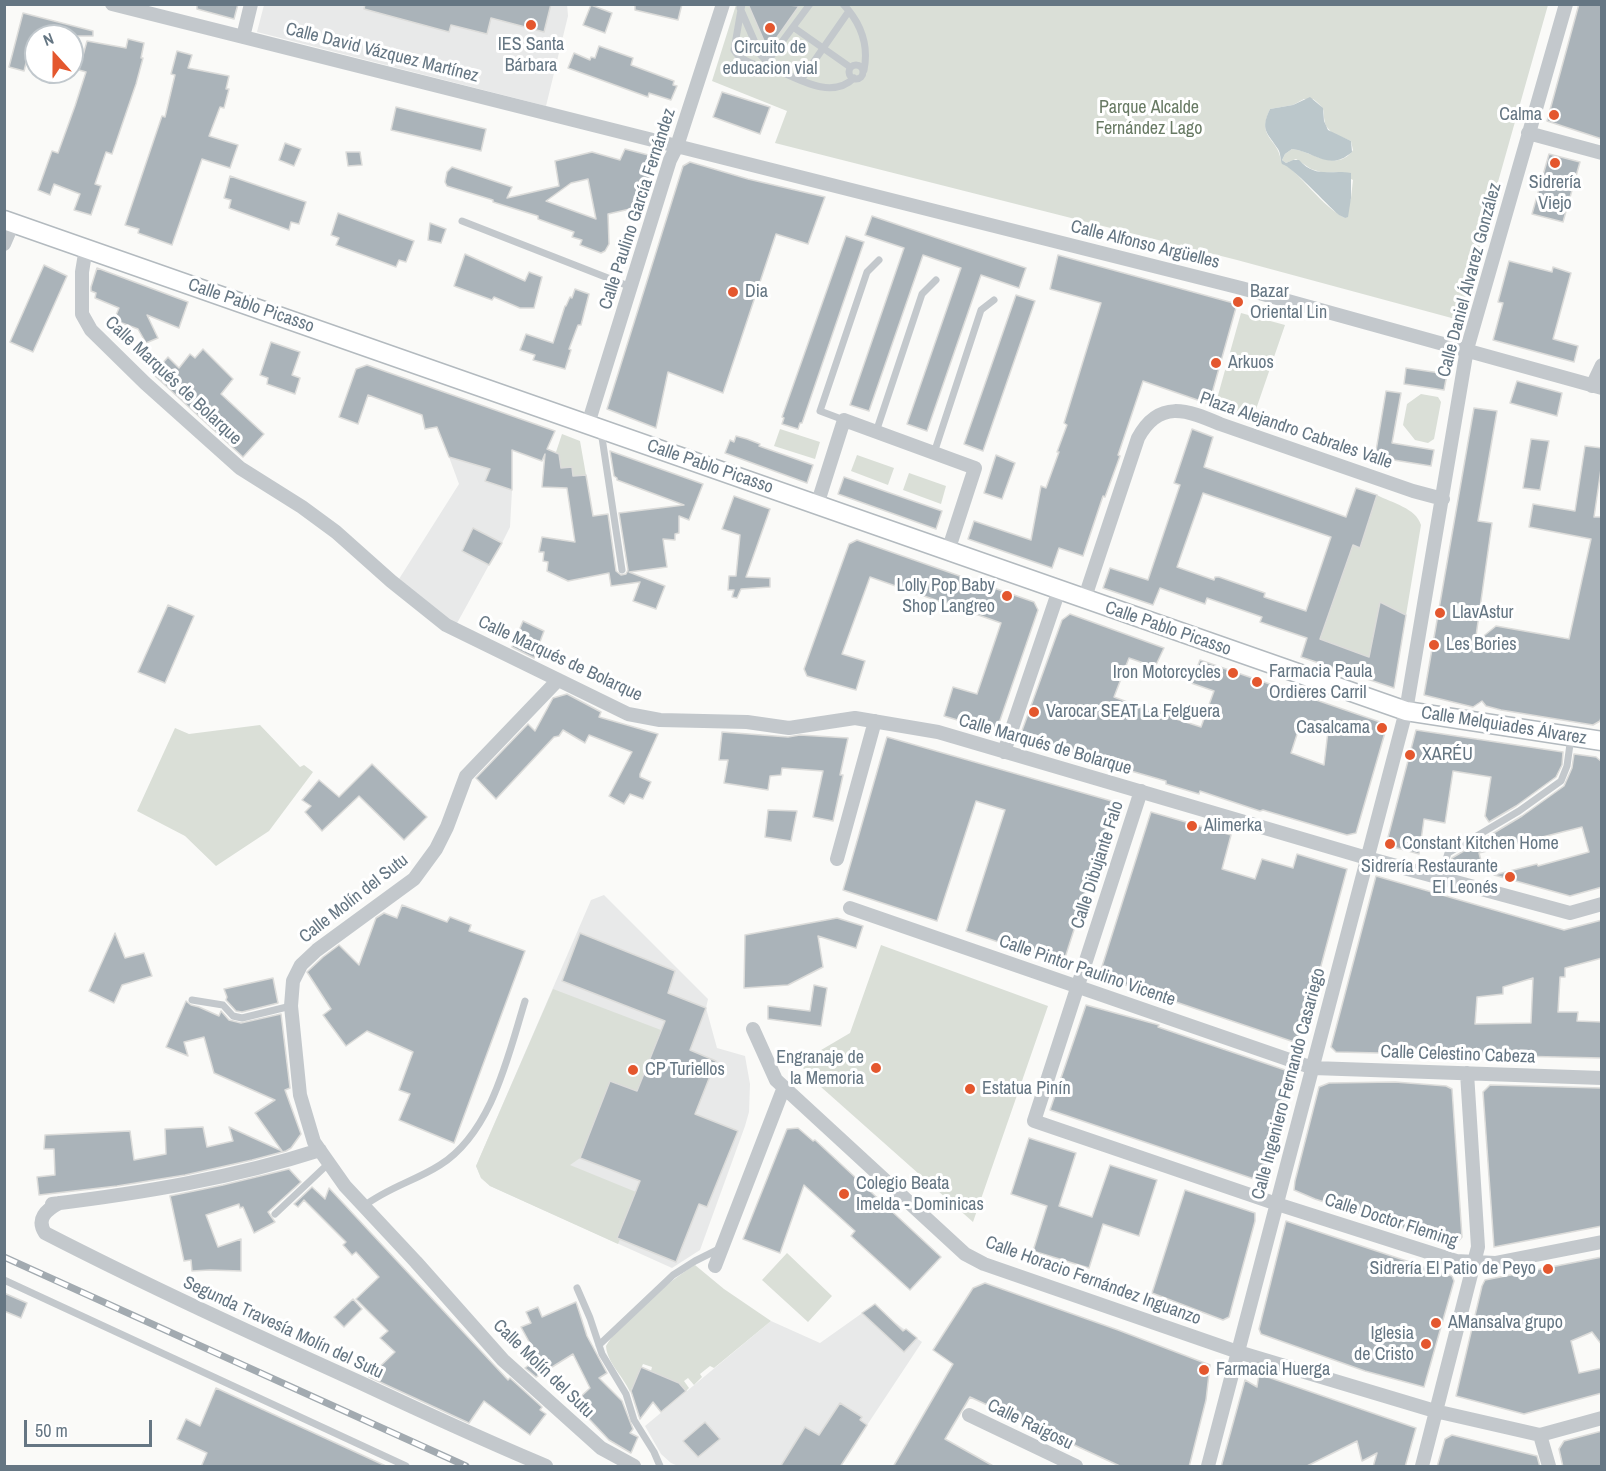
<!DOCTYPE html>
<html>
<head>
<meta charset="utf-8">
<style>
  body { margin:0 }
  #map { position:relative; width:1606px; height:1471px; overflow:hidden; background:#fafaf8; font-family:"Archivo Narrow",sans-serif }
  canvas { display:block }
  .frame { position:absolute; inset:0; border:6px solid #657683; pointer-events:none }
  .north { position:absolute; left:24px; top:24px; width:60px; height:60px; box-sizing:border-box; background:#fff; border:2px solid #c1c8cd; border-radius:50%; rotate:339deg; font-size:16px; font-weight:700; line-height:24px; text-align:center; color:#657683 }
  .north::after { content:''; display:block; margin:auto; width:21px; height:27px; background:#e4572e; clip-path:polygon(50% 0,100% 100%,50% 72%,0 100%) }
  .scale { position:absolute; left:24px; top:1420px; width:128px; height:27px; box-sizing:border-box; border:3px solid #657683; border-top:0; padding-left:8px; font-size:18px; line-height:21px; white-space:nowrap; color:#657683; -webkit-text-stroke:4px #fff; paint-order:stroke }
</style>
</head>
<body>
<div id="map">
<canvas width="1606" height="1471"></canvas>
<div class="frame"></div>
<div class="north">N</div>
<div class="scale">50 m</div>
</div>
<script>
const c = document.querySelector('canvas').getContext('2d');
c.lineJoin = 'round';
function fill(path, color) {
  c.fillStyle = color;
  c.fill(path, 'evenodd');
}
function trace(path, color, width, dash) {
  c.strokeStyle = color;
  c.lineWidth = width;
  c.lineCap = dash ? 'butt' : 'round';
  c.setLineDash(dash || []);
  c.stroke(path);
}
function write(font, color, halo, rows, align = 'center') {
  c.font = font + ' "Archivo Narrow",sans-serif';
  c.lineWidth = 6;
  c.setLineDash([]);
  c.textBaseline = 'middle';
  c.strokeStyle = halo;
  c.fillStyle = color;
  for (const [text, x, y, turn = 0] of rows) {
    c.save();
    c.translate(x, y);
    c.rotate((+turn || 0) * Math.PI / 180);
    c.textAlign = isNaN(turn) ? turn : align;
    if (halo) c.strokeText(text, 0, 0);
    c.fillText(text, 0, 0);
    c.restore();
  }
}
fill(new Path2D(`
  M567 4 568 16 546 106 257 32 264 5Z
  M449 457 490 469 486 481 512 490 510 527 502 543 473 528 462 550 489 565 456 625 399 579 459 484Z
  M604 895 708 999 706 1008 717 1048 745 1056 750 1084 749 1112 745 1126 700 1250 672 1268 490 1186 481 1178 476 1166 591 900Z
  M875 1304 893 1321 922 1342 840 1466H678L671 1463 661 1454 645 1426 771 1321 820 1343Z`), '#e8e9e9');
fill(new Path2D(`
  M736 5H1548L1459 320 1237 260 775 143 787 111 712 81ZM1304 99H1313C1329 111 1321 111 1326 126L1332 133 1351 141 1353 150C1337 173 1312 151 1292 149L1285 154 1282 160 1286 163 1296 159 1311 169 1324 173 1338 172 1353 180 1351 198 1345 218C1320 205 1304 177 1281 161 1278 137 1256 139 1270 109L1293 105Z
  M1241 313 1285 325 1253 418 1215 406Z
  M1421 394 1438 397 1441 402 1434 439 1428 443 1415 440 1403 425 1407 404Z
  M780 429 820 442 815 459 774 446Z
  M562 434 580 441 586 475 573 476 572 467 561 468 559 454 556 452Z
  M857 455 894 468 888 485 851 471Z
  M909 473 946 486 941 504 903 490Z
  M1377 495C1392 503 1416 508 1421 525L1406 615 1380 602 1369 657 1320 639 1353 545 1360 547Z
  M260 725 300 767 304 765 313 772 269 831 216 866 185 836 137 811 175 728 189 734Z
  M881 945 1048 1006 973 1222 812 1079 799 1063 850 1033Z
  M553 989 661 1030 645 1070 652 1080 646 1095 610 1081 580 1158 570 1165 636 1192 618 1238 620 1239 618 1244 490 1186 481 1178 476 1166Z
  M787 1253 832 1296 808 1322 762 1280Z
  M695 1265 724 1289 771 1321 714 1368 710 1366 700 1374 702 1377 694 1385 688 1378 684 1381 689 1388 686 1391 679 1383 651 1371 652 1367 643 1364 630 1392C624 1377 607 1363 606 1346 619 1323 671 1279 695 1265Z`), '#dadfd7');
fill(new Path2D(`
  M1310 97 1323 108 1324 121 1328 130 1351 141 1352 152C1329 172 1316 152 1292 149L1285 154 1282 160 1286 163 1293 160H1299C1316 179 1331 169 1351 173V198L1348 217 1345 218 1339 215C1326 204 1293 167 1282 164 1280 160 1281 153 1278 149 1267 132 1260 130 1270 109L1293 105Z`), '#bbc7cb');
const building = new Path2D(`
  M197 4H238L234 19 197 9Z
  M365 4H551L544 32 491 18 487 34 451 25 449 32 364 9Z
  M635 4H682L678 20 635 10Z
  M748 4H778L799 6 768 50Z
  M1579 4H1602V139L1547 121Z
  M591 5 612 13 605 33 583 25Z
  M23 13 93 31V36H33L24 71 9 67Z
  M128 39 144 43 141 58H143L136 84 112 154 106 152 95 184 101 186 91 215 74 210 80 194 54 184 50 195 38 190 52 151 58 153 75 106 86 72 79 70 87 41 126 48Z
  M599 46 633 58 631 65 674 81 673 85 677 86 671 100 649 93 648 97 568 68 574 53 590 60 591 57 595 58Z
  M177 51 192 55 188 68 229 76 226 89H229L224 108 220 107 209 136 238 145 230 168 202 159 172 245 138 233 139 229 125 225 162 116 165 117 175 75 171 74Z
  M722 92 770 107 760 134 713 117Z
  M396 107 486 129 481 151 391 130Z
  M285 143 301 149 294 166 279 160Z
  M625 149 656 157 638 212 630 209 608 214 609 244 605 251 601 253 580 245 582 240 572 237 574 232 538 219V216L493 202V200L447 186 445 182 447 172 452 167 512 187 507 198 559 186 555 161 592 152 620 160ZM588 179 596 219 546 201 571 183Z
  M346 152H360L362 165 348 166Z
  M1549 154 1580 162 1563 222 1532 214Z
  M690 162 748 179 825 197 808 244 776 234 723 393 668 372 656 428 607 409 683 166Z
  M230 176 306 202 299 224 291 222 289 230 229 208 231 200 224 198Z
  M338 213 414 241 406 262 399 260 396 267 336 245 339 238 331 235Z
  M872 216 1026 268 1019 288 981 275 927 431 907 424 961 268 923 255 869 411 850 405 904 248 865 235Z
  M430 223 446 229 441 243 428 240Z
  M846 236 864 242 802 423H800L798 429 782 424 784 418 782 417Z
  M465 254 525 281 529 272 542 277 534 308H520L494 297 492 300 454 286Z
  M1058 255 1237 304 1209 404 1143 381 1118 455 1120 456 1105 497 1103 496 1083 556 1059 548 1052 568 968 539 974 521 1031 540 1041 486 1046 488 1059 452H1057L1067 425 1064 423 1101 303 1050 289Z
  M1509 261 1552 272 1553 267 1571 273 1553 339 1578 346 1574 362 1493 340 1503 303 1498 302Z
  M44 265 67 276 33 352 10 342Z
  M97 268 188 302 179 328 147 315 158 338 146 343 138 329 114 320 119 308 95 298 96 293 91 291V287Z
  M575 289 589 294 581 325H578L569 349 571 350 565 369 533 360 535 355 520 350 526 334 553 343 565 306H566L570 297 572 298Z
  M1016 295 1035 301 983 451 964 444Z
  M271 342 300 352 292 375 300 378 295 394 267 384 268 378 260 375Z
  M203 349 233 379 221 394 264 434 243 457 153 374 168 357 179 368 190 354 195 358Z
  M367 365 555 431 547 449 559 454 561 468 572 467 573 476 586 475 593 516 608 514 616 571 621 575 626 574 628 570 619 513 684 505 617 480V478L614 476 610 451 703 484 689 520 679 516V533L675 534V540L663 539 667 567 629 572 665 586 656 609 633 601 640 582 611 586 609 573 568 581 547 571 548 562 543 561 544 552H539L542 537 575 542 567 488 542 487 545 454 542 461 512 450V490L485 481 490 469 449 457 437 427 425 429 422 415 368 395 358 424 339 417 356 369Z
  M1406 368 1447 374 1444 390 1404 384Z
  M1517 381 1562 393 1557 416 1510 403Z
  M1386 391 1401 393 1392 443 1434 450 1431 466 1375 457Z
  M1474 408 1497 411 1478 521 1492 523 1475 643 1496 626 1569 639 1591 539 1529 527 1533 504 1575 511 1585 446 1602 448V462L1594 517H1602V714L1600 721 1593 725 1501 710 1486 706 1482 701 1473 707 1424 695Z
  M1192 429 1213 437 1204 467 1250 483 1346 517 1356 488 1377 495 1360 548 1353 545 1320 639 1369 657 1380 602 1406 615 1394 688 1301 657 1307 638 1260 622 1262 617 1236 608 1207 598 1205 604 1160 588 1153 605 1103 588 1110 568 1148 580 1180 485 1174 483ZM1203 493 1331 537 1306 611 1264 597 1265 593 1219 577H1215L1214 580 1177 567Z
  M736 436 747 439 760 444 759 446 813 465 807 483 725 453 730 440 734 442Z
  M1531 439 1549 441 1540 490 1523 488Z
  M996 455 1015 463 1002 499 984 493Z
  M844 477 942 511 936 529 838 494Z
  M734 496 770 509 746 577 770 578V587L741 589 737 598 732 597 734 590H728L729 576H736L740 535 722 529Z
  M473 528 502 543 489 565 462 551Z
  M857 540 1034 602 1038 610 998 726 991 730 944 716 953 687 977 694 1001 623 870 577 842 654 865 661 856 690 807 676 804 669 849 544Z
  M168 605 194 616 165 683 138 672Z
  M1070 614 1164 648 1155 667 1129 658 1114 697 1154 712V710L1177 717 1176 719 1201 727 1214 691 1191 683 1200 660 1383 723 1386 729 1356 833 1347 835 1263 810 1260 811 1200 791 1199 794 1166 784V781L1019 739 1062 620ZM1301 722 1328 731 1324 765 1291 753Z
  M523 621 544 631 534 658 512 647Z
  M567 694 601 712 599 717 658 734 640 774V777L651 782 643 799 630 794 624 804 609 796 632 752 589 735 585 743 563 730 559 736 554 737 496 799 476 778 528 724 535 731 553 698Z
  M1416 730 1563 752 1562 765 1556 777 1516 806 1489 822 1485 816 1491 777 1453 771 1445 823 1424 819 1419 854 1386 845Z
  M722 732 788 737 800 735 848 738 840 775H843L833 821 813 817 823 771 782 768 781 775 770 776 768 790 724 783 728 760H719Z
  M887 737 1115 802 1063 964 966 931 1005 810 976 801 937 921 843 890Z
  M1574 754 1596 757 1602 762V887L1570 896 1494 875 1537 864 1538 866 1589 852 1582 827 1479 853 1484 872 1451 863 1452 858 1522 816 1564 786 1572 768Z
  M372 764 427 817 404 840 359 796 322 831 305 812 311 806 302 800 319 780 339 797Z
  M768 810 797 811 791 841 765 837Z
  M1151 812 1231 835 1222 869 1255 879 1262 859 1293 868 1297 854 1347 869 1300 1044 1099 976Z
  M1376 876 1564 930 1602 920V958L1565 968V977H1560L1558 1012H1578L1577 1021 1602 1022V1058L1336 1052 1331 1047ZM1533 978 1531 1023 1475 1024 1477 997 1503 994V987Z
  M402 905 447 922 450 917 471 925 469 931 525 951 454 1143 399 1120 410 1094 399 1090 413 1052 367 1031 346 1046 323 1015 331 1009 307 972 323 957 339 945 359 965 376 918 384 913 397 918Z
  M837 918 863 926 856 948 818 936 823 967 788 985 744 988 745 935Z
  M115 933 125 958 144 953 152 976 122 985 114 1003 89 991Z
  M580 933 675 971 668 993 706 1008 690 1050 716 1061 695 1114 738 1131 707 1207 699 1204 676 1262 617 1238 640 1181 580 1158 610 1081 637 1091 665 1021 562 981Z
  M273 978 278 1003 242 1012 236 1011 226 1000 227 997 224 989Z
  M814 985 827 988 821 1026 768 1019V1006L810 1011Z
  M186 1001 191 1005 199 1007 219 1016 221 1011 229 1020 241 1023 281 1014 290 1088 285 1090 301 1134 291 1148 286 1151 252 1160 185 1175 117 1186 39 1195 37 1177 55 1175 54 1149H44L45 1135 130 1131 134 1160 166 1154 165 1129 203 1127 207 1147 233 1141 229 1127 282 1151 255 1113 275 1100 214 1073 204 1037 184 1042 188 1056 166 1047Z
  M1086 1005 1159 1025 1158 1027 1288 1071 1293 1081 1267 1175 1257 1180 1050 1110Z
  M1395 1082 1446 1086 1452 1089 1462 1237 1455 1245 1315 1199 1294 1190 1295 1181 1319 1087 1329 1083Z
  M1490 1085 1602 1088V1226L1494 1247 1483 1092Z
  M798 1128 813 1141 815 1140 941 1257 910 1290 851 1236 855 1231 804 1185 780 1253 743 1239 787 1129Z
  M1029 1138 1076 1153 1059 1206 1092 1217 1110 1165 1157 1180 1139 1236 1103 1224 1089 1268 1033 1251 1047 1206 1011 1194Z
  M289 1169 301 1182 268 1212 275 1222 254 1233 243 1207 240 1208 239 1204 206 1215 218 1247 241 1239V1271L210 1270 192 1271 191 1260 184 1261 170 1196 223 1185Z
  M312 1187 325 1199 329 1188 508 1380 510 1378 542 1407 540 1410 546 1414 530 1435 484 1401 469 1423 369 1377 395 1352 380 1338 388 1331 356 1299 379 1277 356 1252 352 1255 343 1245 346 1242 304 1200 298 1207 294 1204Z
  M1185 1190 1255 1213V1221L1229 1317 1223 1320 1152 1293Z
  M1286 1221 1452 1276 1454 1281 1424 1387 1365 1371 1261 1334 1259 1329Z
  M1602 1257V1345L1592 1332 1571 1341 1579 1373 1602 1368V1393L1524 1414 1456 1396 1482 1286 1485 1280Z
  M985 1283 1118 1330 1210 1365 1206 1400 1189 1467H1122L970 1397 945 1439 995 1467H893L953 1364 933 1350 973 1288Z
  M4 1293 27 1303 21 1318 4 1311Z
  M353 1299 362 1309 344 1327 334 1317Z
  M576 1302 587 1336 607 1373 599 1378 622 1401 633 1429 630 1433 638 1437 631 1453 609 1440 574 1403 590 1388 573 1354 536 1377 525 1368 538 1358 521 1327 531 1323 526 1312 538 1307 542 1317Z
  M875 1304 903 1331 906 1329 917 1338 904 1352 862 1313Z
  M641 1367 679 1383 686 1391 661 1412 653 1402 640 1419 631 1391Z
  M1259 1374 1416 1428 1405 1467H1373L1377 1453 1362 1461 1357 1441 1305 1467H1221L1245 1380 1257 1387Z
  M216 1388 388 1467H201L207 1453 177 1439 186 1419 200 1426Z
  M840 1403 862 1417 860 1420 867 1425 840 1467H780L805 1427 819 1435Z
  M705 1422 720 1439 698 1457 683 1441Z
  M1602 1431V1467H1563L1559 1449 1564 1441Z
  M1452 1435 1537 1456 1540 1467H1437L1445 1439Z`);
fill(building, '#aab3b9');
trace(building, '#dcdcda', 1.5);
const secondary = new Path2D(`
  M4 220 1406 711 1602 741`);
trace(secondary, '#b3babf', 21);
trace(new Path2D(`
  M742 4 734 50C740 61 759 67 771 67
  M810 4 767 62 771 67C795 77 831 101 854 78
  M843 4C861 23 869 45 864 70
  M740 8 760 54 767 62
  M793 27 850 67
  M849 72a7 7 0 1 1 14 0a7 7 0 1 1-14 0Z
  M801 80 849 11
  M462 221 631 287
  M844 420 820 411 867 272 879 260
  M601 431 622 570
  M876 432 922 294 936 280
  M934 453 981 310 994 300
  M1440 878 1448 853 1519 811 1561 781 1567 766 1571 737
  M192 1000 223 1005 233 1016 242 1018 291 1006
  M364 1206C389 1187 415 1181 440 1165 492 1132 508 1056 525 1001
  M275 1214 329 1163
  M4 1280 406 1466
  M577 1288 590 1318 602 1354 626 1394 634 1420 654 1452 660 1466
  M599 1345 673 1275 695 1261 719 1249`), '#c3c8cc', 7);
trace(new Path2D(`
  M112 4 1241 288 1602 388
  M243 37 251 4
  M1528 133 1602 153
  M4 244 13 223
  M86 248 82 272V314L91 330 145 383 240 468 302 507 336 532 391 581 446 625 628 714 660 720 747 722 789 728 855 718 938 732 1367 858 1570 913 1602 904
  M1592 386 1602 365
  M588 424 670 160 677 146 723 4
  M817 505 844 420 975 468 948 551
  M1084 600 1138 438C1159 399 1187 410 1220 424L1413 491 1443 499
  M558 680 466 776 447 827 436 849 414 879 317 950 301 965 293 981 291 1006 300 1095 314 1142 345 1186 416 1262 503 1360 601 1448 634 1466
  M1004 752 1059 590
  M1141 791 1034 1121 1277 1204 1456 1261 1495 1263 1602 1242
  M837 859 875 721
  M850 908 1313 1068 1602 1078
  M753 1029 776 1080 965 1254 984 1264 1238 1352 1435 1411 1540 1435 1602 1418
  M59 1203C46 1210 36 1219 45 1233 148 1286 253 1334 359 1382 421 1411 483 1440 546 1466
  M52 1204C142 1193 233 1178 320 1150
  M715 1266 784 1087
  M969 1415 1076 1466
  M1540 1435 1549 1466
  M1208 1466 1406 711 1467 349 1566 4
  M1422 1466 1478 1247 1467 1073`), '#c3c8cc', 14);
trace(secondary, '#fff', 18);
const rail = new Path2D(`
  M4 1257 466 1466`);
trace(rail, '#a2aab0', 7);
trace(rail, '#fff', 4.5, [14]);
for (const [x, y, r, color] of [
  [531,25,6,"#e4572e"],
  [770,28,6,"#e4572e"],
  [1554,115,6,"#e4572e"],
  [1555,163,6,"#e4572e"],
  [733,292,6,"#e4572e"],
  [1238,302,6,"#e4572e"],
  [1216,363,6,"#e4572e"],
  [1007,596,6,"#e4572e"],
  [1440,613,6,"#e4572e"],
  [1434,645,6,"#e4572e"],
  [1233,673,6,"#e4572e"],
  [1257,682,6,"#e4572e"],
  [1034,712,6,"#e4572e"],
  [1382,728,6,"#e4572e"],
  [1410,755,6,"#e4572e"],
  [1192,826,6,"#e4572e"],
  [1390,844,6,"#e4572e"],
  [1510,877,6,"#e4572e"],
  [876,1068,6,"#e4572e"],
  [633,1070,6,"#e4572e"],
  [970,1089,6,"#e4572e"],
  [844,1194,6,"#e4572e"],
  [1548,1269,6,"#e4572e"],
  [1436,1323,6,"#e4572e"],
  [1426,1344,6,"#e4572e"],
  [1204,1370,6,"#e4572e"]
]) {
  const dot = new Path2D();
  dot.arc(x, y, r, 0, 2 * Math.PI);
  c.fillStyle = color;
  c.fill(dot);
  trace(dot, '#fff', 2);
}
write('18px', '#657683', '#fff', [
  ["IES Santa",531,45,"center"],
  ["Bárbara",531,66,"center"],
  ["Circuito de",770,48,"center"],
  ["educacion vial",770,69,"center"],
  ["Calma",1542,115,"right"],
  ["Sidrería",1555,183,"center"],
  ["Viejo",1555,204,"center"],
  ["Dia",745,292],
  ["Bazar",1250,292],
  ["Oriental Lin",1250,313],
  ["Arkuos",1228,363],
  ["Lolly Pop Baby",995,586,"right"],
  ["Shop Langreo",995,607,"right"],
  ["LlavAstur",1452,613],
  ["Les Bories",1446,645],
  ["Farmacia Paula",1269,672],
  ["Ordieres Carril",1269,693],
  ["Iron Motorcycles",1221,673,"right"],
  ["Varocar SEAT La Felguera",1046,712],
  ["Casalcama",1370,728,"right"],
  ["XARÉU",1422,755],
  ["Alimerka",1204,826],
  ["Constant Kitchen Home",1402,844],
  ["Sidrería Restaurante",1498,867,"right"],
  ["El Leonés",1498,888,"right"],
  ["Engranaje de",864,1058,"right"],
  ["la Memoria",864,1079,"right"],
  ["CP Turiellos",645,1070],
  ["Estatua Pinín",982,1089],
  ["Colegio Beata",856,1184],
  ["Imelda - Dominicas",856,1205],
  ["Sidrería El Patio de Peyo",1536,1269,"right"],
  ["AMansalva grupo",1448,1323],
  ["Iglesia",1414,1334,"right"],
  ["de Cristo",1414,1355,"right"],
  ["Farmacia Huerga",1216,1370]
], 'left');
write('18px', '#657683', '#fff', [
  ["Calle David Vázquez Martínez",382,53,14],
  ["Calle Paulino García Fernández",638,209,-72],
  ["Calle Alfonso Argüelles",1145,245,14],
  ["Calle Daniel Álvarez González",1470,280,-75],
  ["Calle Pablo Picasso",251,306,19],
  ["Calle Marqués de Bolarque",173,381,43],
  ["Plaza Alejandro Cabrales Valle",1296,431,19],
  ["Calle Pablo Picasso",710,467,19],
  ["Calle Pablo Picasso",1168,629,19],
  ["Calle Marqués de Bolarque",560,659,25],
  ["Calle Melquiades Álvarez",1504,726,9],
  ["Calle Marqués de Bolarque",1045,745,16],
  ["Calle Dibujante Falo",1098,865,-72],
  ["Calle Molín del Sutu",354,899,-38],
  ["Calle Pintor Paulino Vicente",1087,971,19],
  ["Calle Celestino Cabeza",1458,1055,2],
  ["Calle Ingeniero Fernando Casariego",1289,1084,-75],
  ["Calle Doctor Fleming",1391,1221,18],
  ["Calle Horacio Fernández Inguanzo",1093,1281,20],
  ["Segunda Travesía Molín del Sutu",283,1328,25],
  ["Calle Molín del Sutu",543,1369,44],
  ["Calle Raigosu",1030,1425,26]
]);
write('18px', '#687a64', '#fff', [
  ["Parque Alcalde",1149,108],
  ["Fernández Lago",1149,129]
]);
</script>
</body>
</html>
